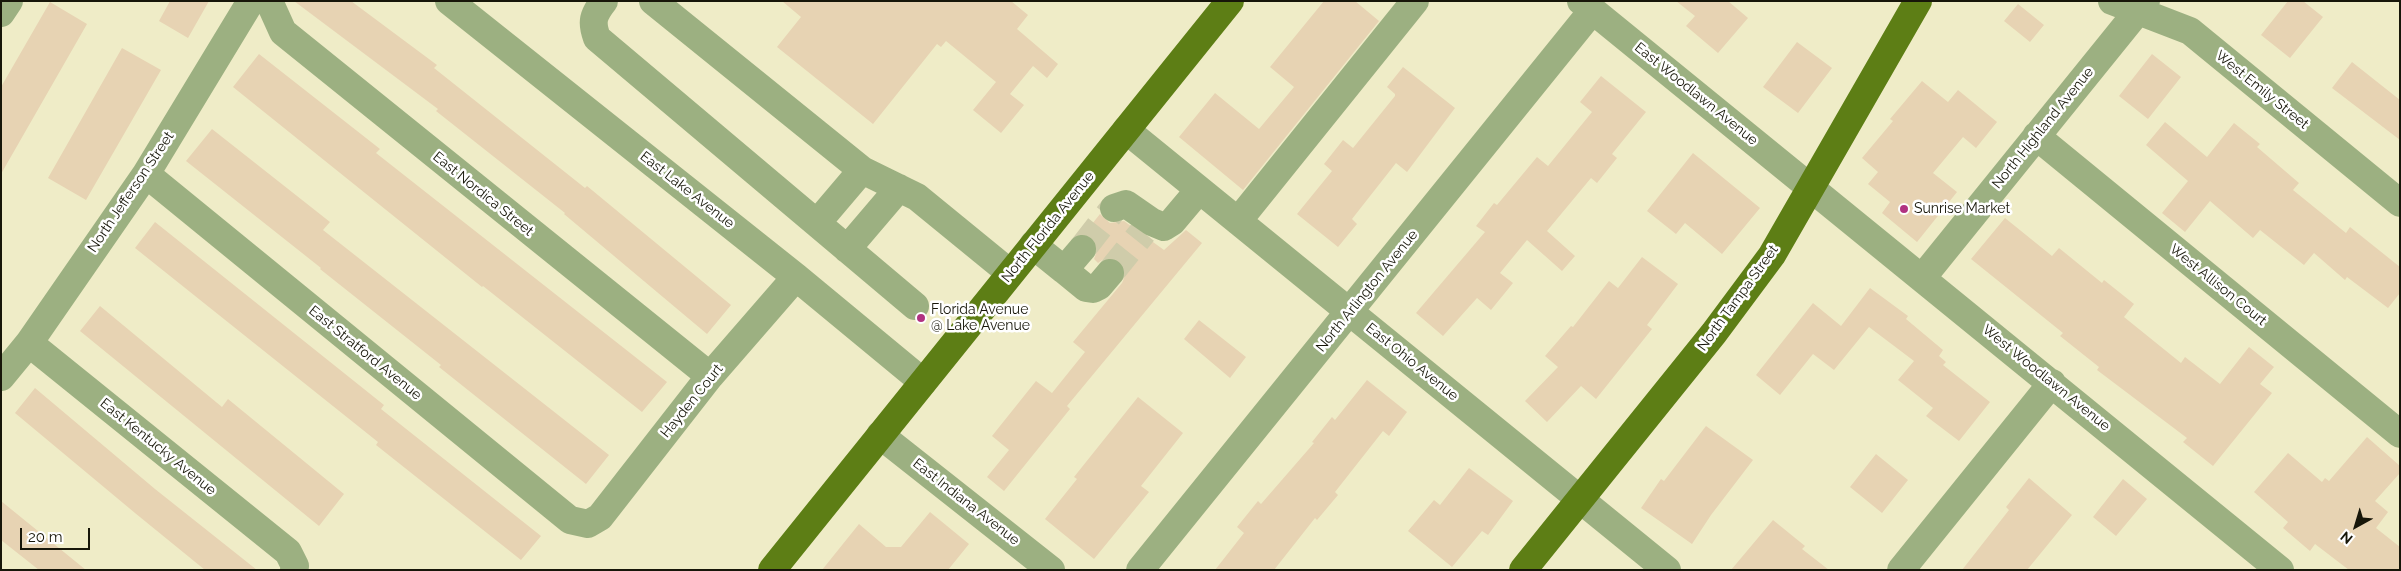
<!DOCTYPE html>
<html>
<head>
<meta charset="utf-8">
<style>
  body { margin:0 }
  #map { position:relative; width:2401px; height:571px; overflow:hidden; background:#efecc7; font-family:Raleway,sans-serif }
  canvas { display:block }
  .frame { position:absolute; inset:0; border:2px solid #171609; pointer-events:none }
  .north { position:absolute; left:2331px; top:501px; width:50px; height:50px; -webkit-text-stroke:4px #fff; paint-order:stroke; rotate:219deg; font-size:14px; font-weight:700; line-height:20px; text-align:center; color:#171609 }
  .north::after { content:''; display:block; margin:auto; width:18px; height:22px; background:#171609; clip-path:polygon(50% 0,100% 100%,50% 72%,0 100%) }
  .scale { position:absolute; left:20px; top:528px; width:70px; height:22px; box-sizing:border-box; border:2px solid #171609; border-top:0; padding-left:6px; font-size:15px; line-height:18px; white-space:nowrap; color:#171609; -webkit-text-stroke:4px #fff; paint-order:stroke }
</style>
</head>
<body>
<div id="map">
<canvas width="2401" height="571"></canvas>
<div class="frame"></div>
<div class="north">N</div>
<div class="scale">20 m</div>
</div>
<script>
const c = document.querySelector('canvas').getContext('2d');
c.lineJoin = 'round';
function fill(path, color) {
  c.fillStyle = color;
  c.fill(path, 'evenodd');
}
function trace(path, color, width, dash) {
  c.strokeStyle = color;
  c.lineWidth = width;
  c.lineCap = dash ? 'butt' : 'round';
  c.setLineDash(dash || []);
  c.stroke(path);
}
function write(font, color, halo, rows, align = 'center') {
  c.font = font + ' Raleway,sans-serif';
  c.lineWidth = 5;
  c.setLineDash([]);
  c.textBaseline = 'middle';
  c.strokeStyle = halo;
  c.fillStyle = color;
  for (const [text, x, y, turn = 0] of rows) {
    c.save();
    c.translate(x, y);
    c.rotate((+turn || 0) * Math.PI / 180);
    c.textAlign = isNaN(turn) ? turn : align;
    if (halo) c.strokeText(text, 0, 0);
    c.fillText(text, 0, 0);
    c.restore();
  }
}
fill(new Path2D(`
  M170 1H209L188 38 159 21Z
  M294 1H351L437 65 434 68 585 188 587 186 731 305 707 334 564 214 565 213 436 111 438 109Z
  M782 1H1011L1028 15 1017 29 1058 64 1047 78 1033 66 1010 94 1024 105 1001 133 973 110 996 82 946 41 941 47 937 44 873 124 777 47 801 17Z
  M1324 1H1355L1379 21 1243 190 1179 137 1215 93 1259 129 1294 87 1270 67Z
  M1676 1H1728L1748 18 1718 53 1686 26 1695 16Z
  M2288 1H2303L2323 17 2290 58 2261 35Z
  M50 2 87 24 1 174V87Z
  M2018 4 2044 25 2030 42 2004 21Z
  M1797 42 1832 68 1798 113 1763 87Z
  M122 48 161 70 86 200 48 178Z
  M259 54 380 149 376 153 667 382 642 412 483 286 482 287 233 87Z
  M2152 54 2181 77 2148 119 2119 96Z
  M2352 62 2400 100V140L2332 88Z
  M1403 67 1455 108 1407 172 1396 163 1352 219 1357 224 1338 247 1297 214 1332 171 1324 164 1343 140 1353 148 1395 96V94L1387 87Z
  M1601 76 1646 112 1612 154 1617 158 1597 183 1591 178 1547 231 1575 256 1562 271 1527 240 1500 273 1513 283 1491 310 1477 298 1443 336 1416 313 1485 232 1476 226 1494 203 1497 205 1537 157 1548 166 1592 112 1580 102Z
  M1922 81 1948 102 1958 90 1997 122 1976 148 1963 137 1933 173 1957 192 1917 242 1882 213 1890 202 1868 184 1878 172 1862 158 1893 121 1890 119Z
  M2165 122 2207 157 2234 123 2260 144 2257 147 2299 183 2293 190 2346 233 2350 227 2400 267V293L2388 308 2347 277 2345 280 2314 253 2304 265 2260 230 2253 238 2210 201 2185 232 2162 213 2188 181 2146 145Z
  M212 129 330 222 323 230 609 455 586 484 439 367 441 365 320 269 321 268 186 161Z
  M1693 153 1760 208 1722 254 1685 223 1676 234 1647 211Z
  M1100 214 1110 223 1124 221 1164 250 1186 230 1202 243 1067 406 1070 409 1004 491 987 477 1009 450 992 436 1036 381 1052 393 1085 352 1073 342 1122 283 1125 276V268L1120 261 1112 258H1105L1098 263 1094 259 1097 251V243L1092 237 1084 234Z
  M2005 218 2052 256 2059 248 2102 283 2104 280 2134 304 2124 317 2181 363 2185 357 2220 384 2249 347 2274 367 2260 384 2272 393 2213 466 2183 442 2187 438 2097 370 2099 367 2060 336 2063 333 1971 259Z
  M155 222 384 405 381 409 541 536 521 560 376 445 378 442 135 248Z
  M1642 257 1678 284 1647 325 1652 329 1596 399 1581 386 1547 422 1525 401 1558 367 1545 356 1571 326 1573 327 1609 281 1618 288Z
  M1870 288 1908 316 1906 319 1943 350 1939 356 1946 362 1943 365 1990 402 1959 441 1926 416 1933 408 1898 380 1914 361 1869 327 1834 370 1813 354 1780 395 1756 375 1813 303 1841 326Z
  M100 306 222 407 228 399 344 494 319 526 80 331Z
  M1199 320 1246 357 1230 378 1184 339Z
  M1367 380 1407 412 1389 436 1383 431 1335 492 1338 495 1317 520 1315 518 1274 570H1215L1244 533 1237 527 1258 501 1261 504 1314 443 1312 442 1332 417 1335 420Z
  M35 388 155 489 257 570H205L135 513 15 413Z
  M1138 397 1183 433 1141 486 1149 492 1094 559 1045 519 1077 479 1074 477Z
  M1706 426 1753 460 1711 515 1692 544 1641 508 1661 479 1664 481Z
  M2367 437 2400 466V473L2375 501 2388 512 2376 528 2400 547V570H2349L2315 544 2310 551 2283 528 2288 522 2254 492 2288 453 2322 482 2325 478 2329 481Z
  M1876 454 1908 480 1882 513 1850 487Z
  M1469 468 1513 501 1488 535 1482 531 1452 567 1408 531 1434 500 1440 505Z
  M2029 478 2072 515 2027 570H1962L2009 510 2006 507Z
  M2123 479 2147 499 2116 536 2093 517Z
  M1 501 86 570H39L1 540Z
  M930 512 969 544 948 570H822L859 524 886 547H901Z
  M1773 520 1805 546 1802 549 1829 570H1731Z`), '#e7d3b3');
trace(new Path2D(`
  M1082 249 1114 208
  M1110 273 1143 232`), '#cfccaa', 28, [28, 14]);
trace(new Path2D(`
  M269 1 283 32 710 376
  M449 1 796 277 923 382
  M604 1C593 15 591 22 597 38L915 306
  M653 1 862 170 917 197 1010 273
  M1581 1 2280 570
  M2112 1 2190 31 2400 203
  M1 13 9 1
  M1126 130 1667 570
  M2036 136 2400 434
  M146 174 570 520 588 524 600 517 710 376 796 277
  M1114 208 1126 204 1152 222 1164 227 1172 222 1199 190
  M1238 221 1415 1
  M817 223 862 170
  M1033 245 1064 270 1082 249
  M847 249 899 188
  M1064 270 1086 288 1093 289 1099 286 1110 273
  M1922 278 2146 1
  M29 343 288 552 295 566 294 570
  M1 377 29 343 146 174 251 1
  M880 435 1051 570
  M1140 570 1592 11
  M1901 570 2052 383`), '#9cb081', 28);
trace(new Path2D(`
  M772 570 1230 1
  M1523 570 1714 333 1772 255 1918 1`), '#5d7e15', 28);
for (const [x, y, r, color] of [
  [1904,209,5,"#b13281"],
  [921,318,5,"#b13281"]
]) {
  const dot = new Path2D();
  dot.arc(x, y, r, 0, 2 * Math.PI);
  c.fillStyle = color;
  c.fill(dot);
  trace(dot, '#fff', 2);
}
write('14px', '#171609', '#fff', [
  ["West Emily Street",2262,90,39],
  ["East Woodlawn Avenue",1696,94,39],
  ["North Highland Avenue",2043,128,-51],
  ["East Lake Avenue",687,190,38],
  ["North Jefferson Street",131,192,-56],
  ["East Nordica Street",483,194,39],
  ["North Florida Avenue",1048,227,-51],
  ["West Allison Court",2218,285,39],
  ["North Arlington Avenue",1367,291,-51],
  ["North Tampa Street",1738,298,-54],
  ["East Stratford Avenue",365,353,39],
  ["East Ohio Avenue",1412,362,39],
  ["West Woodlawn Avenue",2046,378,39],
  ["Hayden Court",692,401,-51],
  ["East Kentucky Avenue",158,447,39],
  ["East Indiana Avenue",966,502,38]
]);
write('14px', '#171609', '#fff', [
  ["Sunrise Market",1914,209],
  ["Florida Avenue",931,310],
  ["@ Lake Avenue",931,326]
], 'left');
</script>
</body>
</html>
